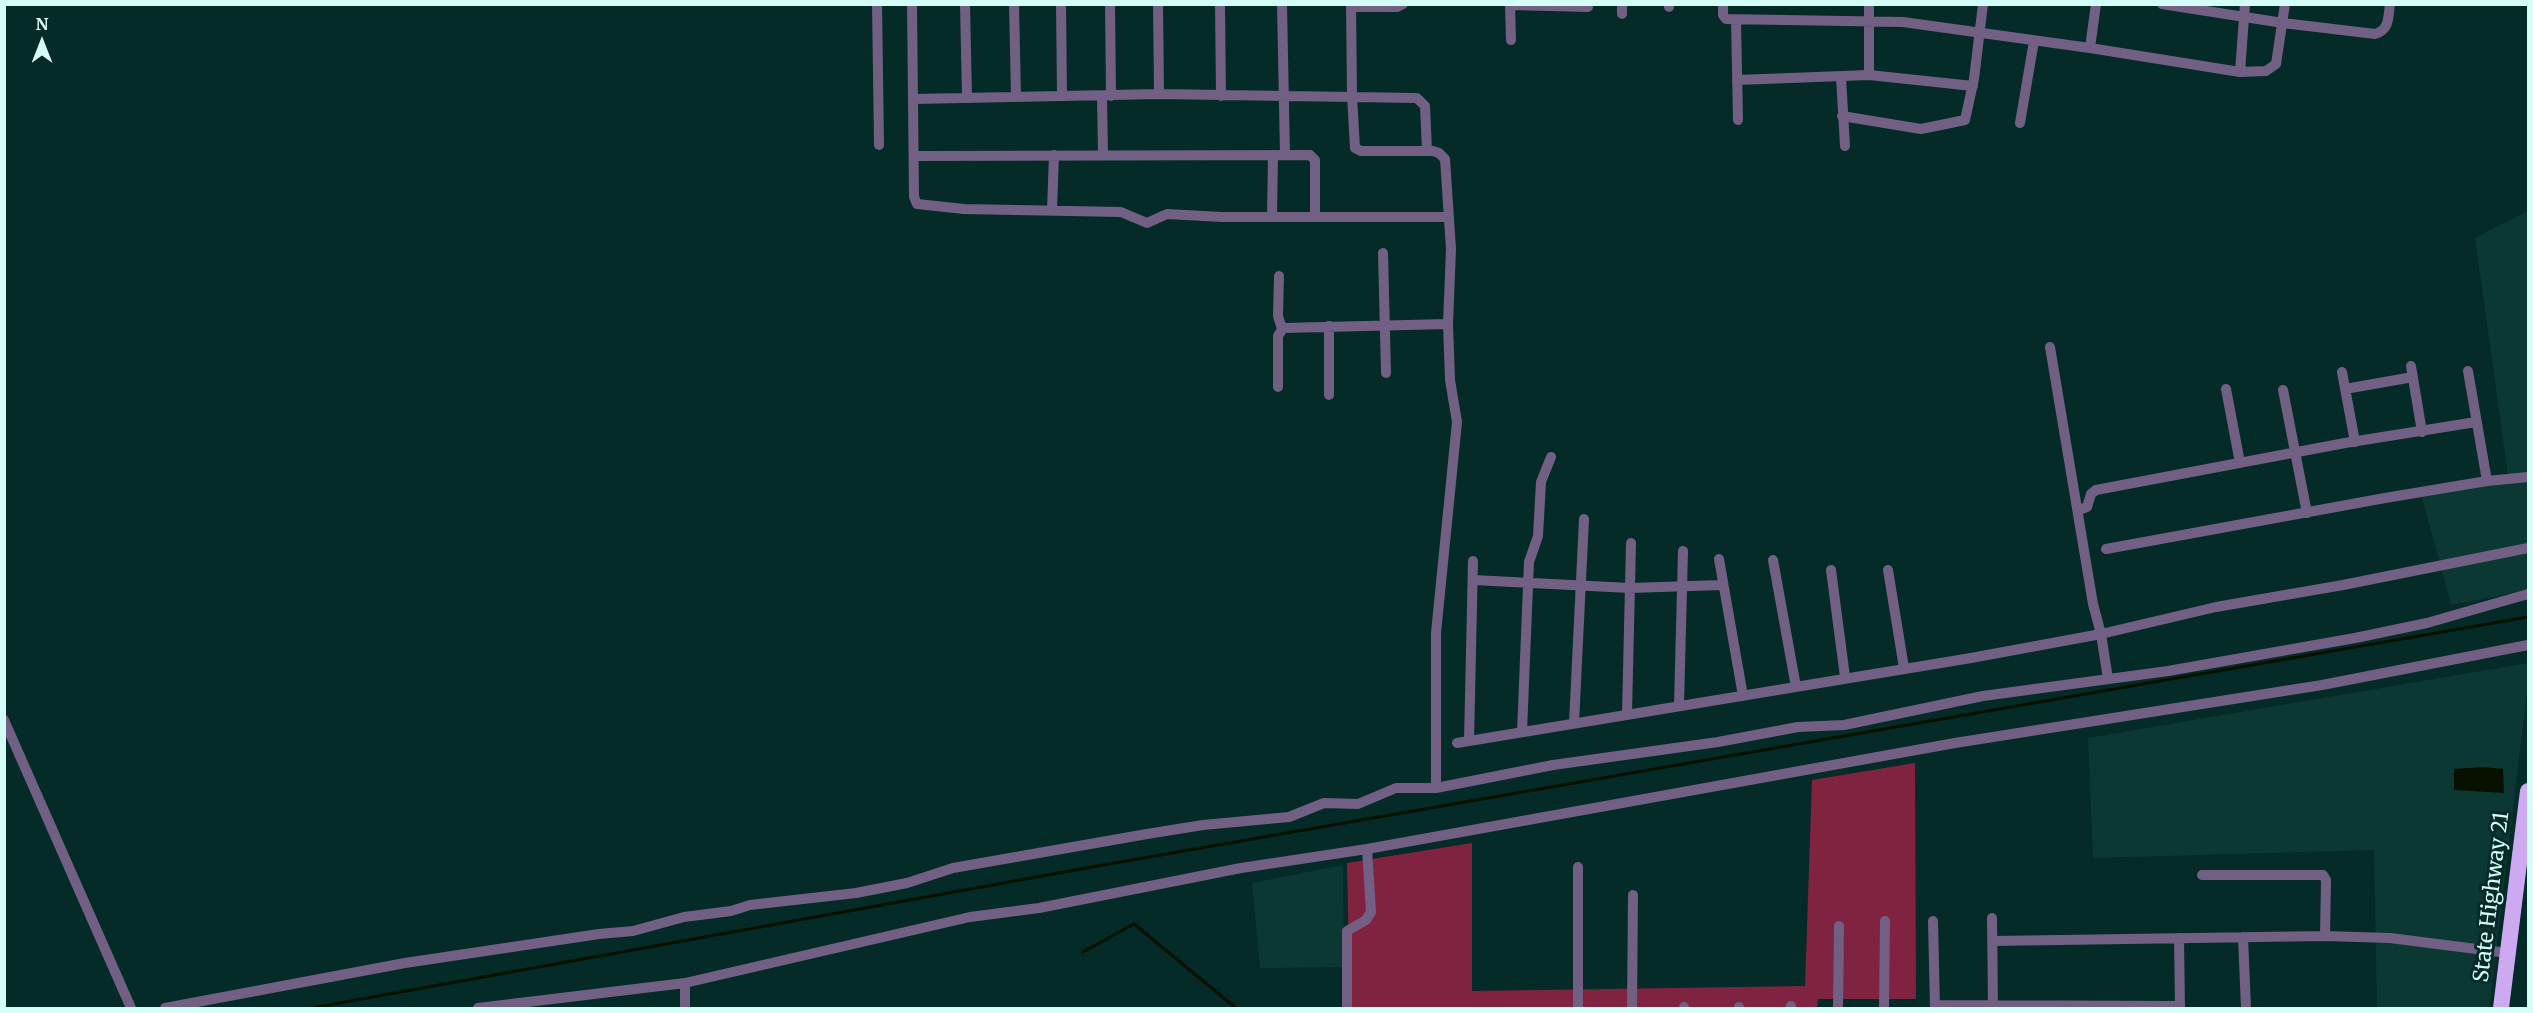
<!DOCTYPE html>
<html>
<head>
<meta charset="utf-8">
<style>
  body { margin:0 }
  #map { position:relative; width:2533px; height:1013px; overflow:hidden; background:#042b27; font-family:Merriweather,serif }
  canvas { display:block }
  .frame { position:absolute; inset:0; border:6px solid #d4fdf7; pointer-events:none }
  .north { position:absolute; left:12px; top:12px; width:60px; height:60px; -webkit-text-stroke:4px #042b27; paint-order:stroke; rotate:0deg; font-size:16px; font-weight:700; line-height:24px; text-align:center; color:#d4fdf7 }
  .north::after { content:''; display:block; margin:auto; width:21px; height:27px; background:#d4fdf7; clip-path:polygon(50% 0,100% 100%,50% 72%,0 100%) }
</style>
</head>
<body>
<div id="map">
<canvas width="2533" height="1013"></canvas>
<div class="frame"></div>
<div class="north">N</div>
</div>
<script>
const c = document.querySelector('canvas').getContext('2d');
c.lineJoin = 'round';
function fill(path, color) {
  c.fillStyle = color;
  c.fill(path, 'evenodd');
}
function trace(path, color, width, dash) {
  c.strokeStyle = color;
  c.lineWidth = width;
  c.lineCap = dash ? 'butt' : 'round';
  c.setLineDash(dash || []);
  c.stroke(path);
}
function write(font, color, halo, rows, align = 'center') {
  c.font = font + ' Merriweather,serif';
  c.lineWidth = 6;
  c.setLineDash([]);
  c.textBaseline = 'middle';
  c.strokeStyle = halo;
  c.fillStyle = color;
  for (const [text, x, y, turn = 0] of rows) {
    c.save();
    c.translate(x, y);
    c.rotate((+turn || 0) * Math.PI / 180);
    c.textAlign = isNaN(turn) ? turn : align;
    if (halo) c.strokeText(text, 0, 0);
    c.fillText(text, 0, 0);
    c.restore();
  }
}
fill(new Path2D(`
  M2528 211V590L2451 605 2422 497 2509 482 2475 238Z
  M2528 663V684L2489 1008H2377L2374 850 2093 858 2088 738Z
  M1343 865 1344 967 1260 968 1252 883Z`), '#0c3834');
fill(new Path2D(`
  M1915 763 1916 999H1818L1817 1008H1350L1347 863 1472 843V991L1805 986 1812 780Z`), '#802340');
fill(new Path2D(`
  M2483 767 2503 769 2504 793 2454 790V769Z`), '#081100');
trace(new Path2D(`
  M1083 952 1134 924 1236 1008
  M312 1008 1103 865 2528 617`), '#081100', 3);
trace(new Path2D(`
  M877 4 879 145
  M912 4 914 197 917 204 964 209 1121 212 1147 223 1167 214 1222 217H1449
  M965 4 967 98
  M1014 4 1016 97
  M1061 4 1062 96
  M1110 4 1111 96
  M1158 4 1159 94
  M1220 4 1221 96
  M1282 4 1285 155
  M1351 4 1352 96 1355 148 1361 151H1433L1439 153 1445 159 1451 249 1448 324 1450 380 1457 422 1436 633V788
  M1510 4 1511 40
  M1622 4V14
  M1669 4V7
  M1723 4V15L1726 19 1903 22 2090 48 2240 72 2266 71 2276 64 2285 4
  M2162 4 2283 23 2375 34C2390 30 2388 17 2390 4
  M1510 5 1588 7
  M1351 7H1397L1403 4
  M1736 20 1738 120
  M2090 48 2096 4
  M2240 72 2245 4
  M1869 75V4
  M1841 77 1845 146
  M1737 80 1869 75 1973 86
  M1102 96 1103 155
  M914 99 1159 94 1417 98 1425 106 1427 151
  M1842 116 1921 129 1965 120 1974 79 1983 4
  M2020 123 2034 41
  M914 156 1310 155 1315 160V217
  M1052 210 1054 155
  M1272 217 1273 155
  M1383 253 1386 373
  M1279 276 1278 316 1282 329
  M2050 347 2093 604 2101 634 2108 679
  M2411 366 2422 432
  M2468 371 2487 481
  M2342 372 2355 442
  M1278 387V336L1283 328 1448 324
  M2226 389 2240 463
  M2345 389 2413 377
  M2283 390 2307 513
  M1329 395V326
  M2079 510 2087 507 2091 494 2096 490 2345 443 2476 422
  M2106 549 2385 498 2487 481 2528 477
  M1719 559 1743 696
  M1773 560 1796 687
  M1831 570 1845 677
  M1888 570 1904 668
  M1473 580 1630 588 1722 585
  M1679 705 1683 551
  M1627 714 1631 543
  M4 720 131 1008
  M1574 723 1584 519
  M1522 732 1529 562 1538 536 1541 482 1551 457
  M1469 741 1473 561
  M1457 743 1971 658 2101 634 2216 607 2343 585 2528 548
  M2202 875H2323L2326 880 2325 936
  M1992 918 1993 1008
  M1933 921 1935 1008
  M2243 937 2246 1008
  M2179 938 2180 1008
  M1993 941 2325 936 2390 938 2508 953
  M685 983V1008
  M1935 1005 2180 1006
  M1791 1006V1008
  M1684 1007V1008
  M165 1008 405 963 599 934 633 931 684 917 731 911 750 905 856 893 907 883 953 868 1147 834 1203 825 1289 817 1324 803 1358 804 1396 788H1436L1553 765 1718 742 1798 727 1844 725 1983 696 2168 671 2355 638 2427 623 2528 594
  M478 1008 685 983 970 917 1039 908 1241 868 1367 849 1955 743 2322 685 2528 645
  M1347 1008V931L1366 920 1371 912 1367 849
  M1578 1008V867
  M1632 1008 1633 895
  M1739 1008V1007
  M1838 1008 1839 926
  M1884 1008 1885 921`), '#716084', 10);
trace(new Path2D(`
  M2501 1008 2528 791`), '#cca9f1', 16);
write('21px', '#d4fdf7', '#042b27', [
  ["State Highway 21",2492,897,-83]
]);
</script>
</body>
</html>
